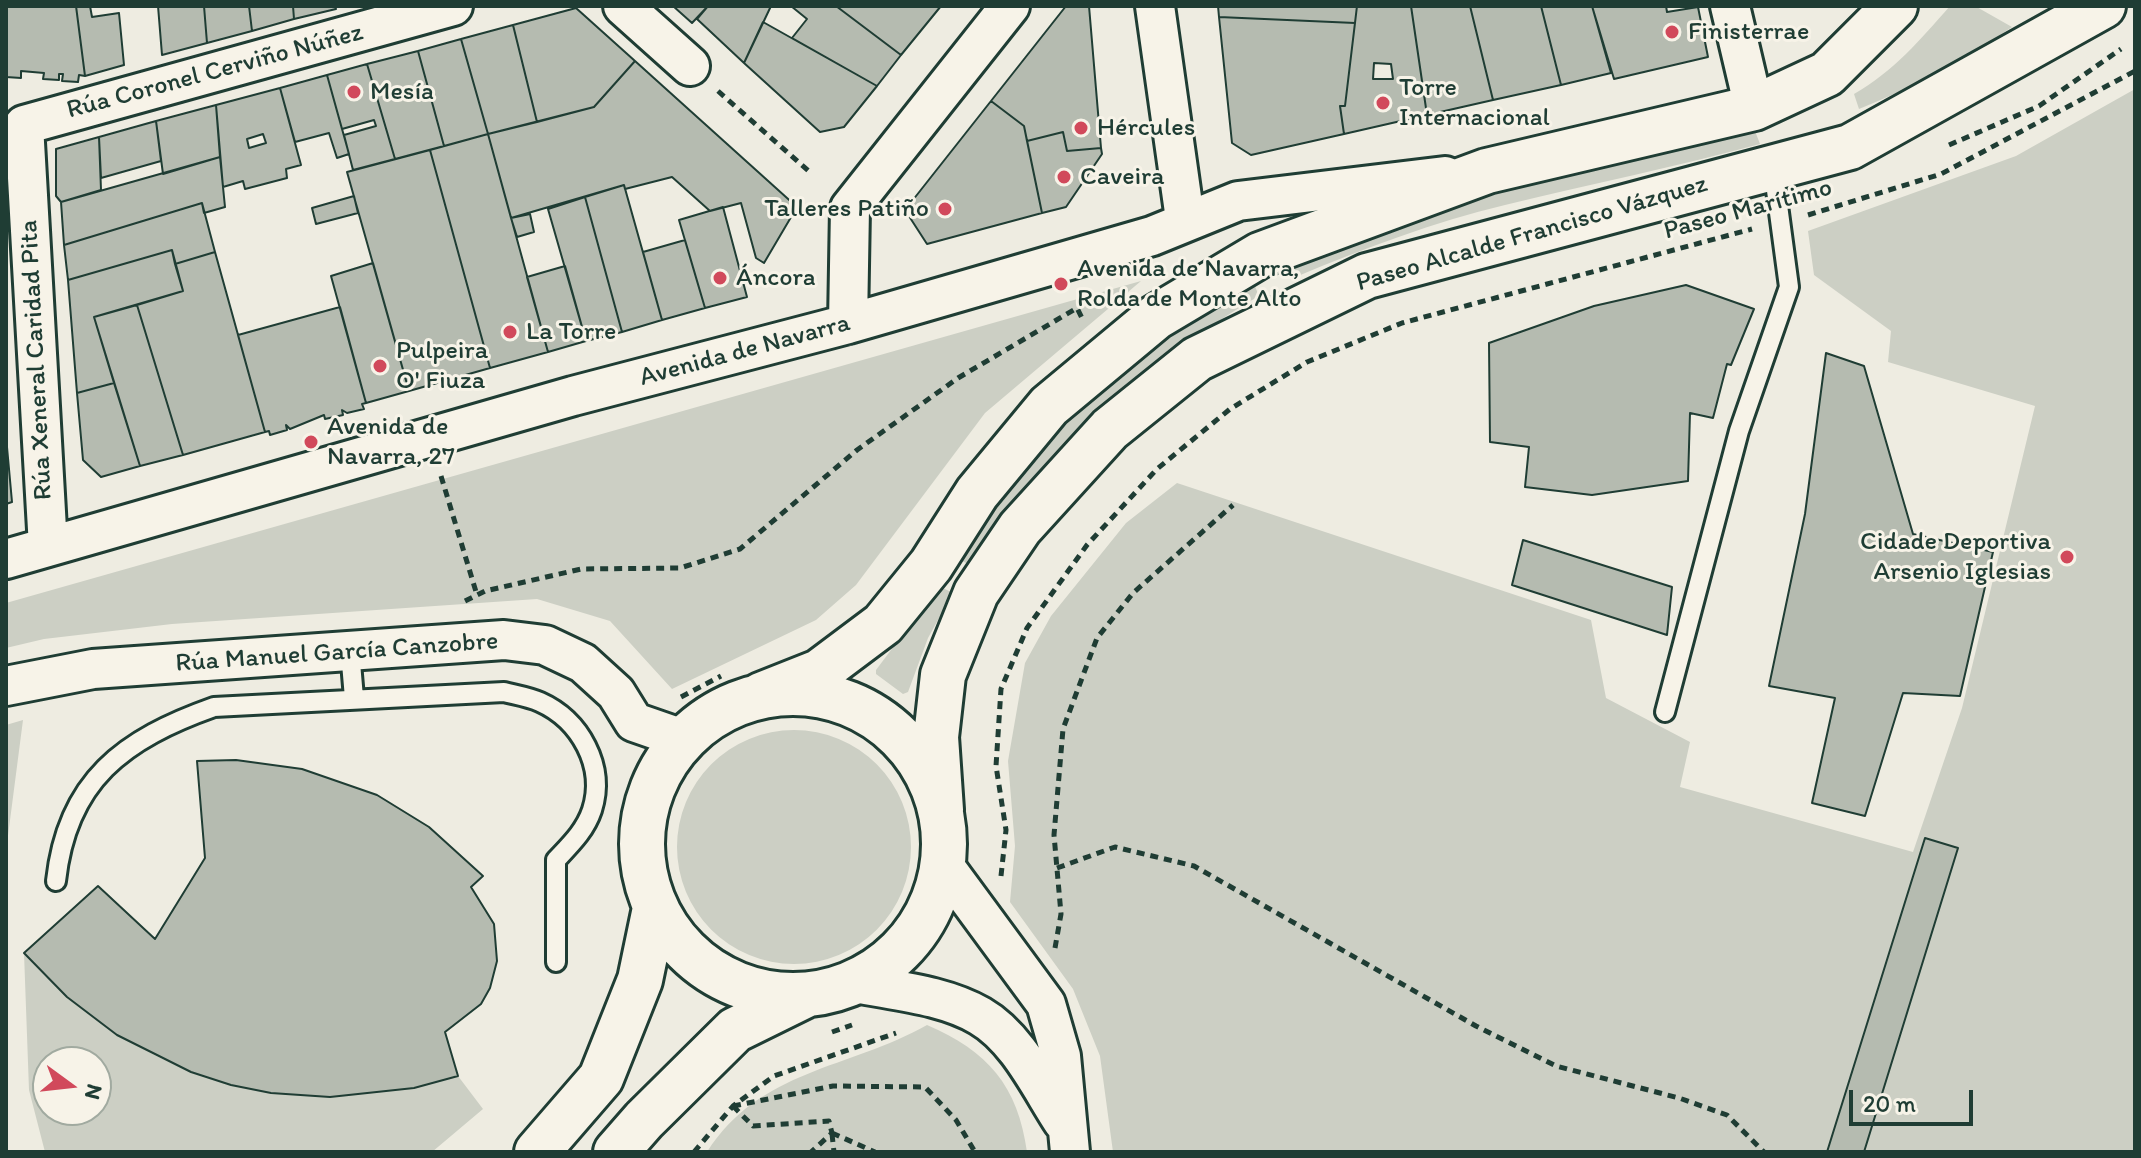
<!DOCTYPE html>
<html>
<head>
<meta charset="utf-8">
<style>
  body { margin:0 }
  #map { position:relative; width:2141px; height:1158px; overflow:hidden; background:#eeece1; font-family:Itim,sans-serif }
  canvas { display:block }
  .frame { position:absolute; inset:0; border:8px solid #1f3d34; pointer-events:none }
  .north { position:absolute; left:32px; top:1046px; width:80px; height:80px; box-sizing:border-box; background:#f7f3e8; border:2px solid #a1aaa0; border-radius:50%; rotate:105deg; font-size:22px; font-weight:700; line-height:32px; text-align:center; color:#1f3d34 }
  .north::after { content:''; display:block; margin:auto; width:28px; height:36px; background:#d1495b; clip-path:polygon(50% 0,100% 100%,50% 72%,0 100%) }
  .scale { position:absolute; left:1849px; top:1090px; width:124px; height:36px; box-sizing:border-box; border:4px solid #1f3d34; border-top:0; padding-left:10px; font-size:24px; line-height:28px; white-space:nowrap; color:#1f3d34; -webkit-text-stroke:6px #f7f3e8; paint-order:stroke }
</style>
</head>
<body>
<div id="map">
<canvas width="2141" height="1158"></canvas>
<div class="frame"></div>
<div class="north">N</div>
<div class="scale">20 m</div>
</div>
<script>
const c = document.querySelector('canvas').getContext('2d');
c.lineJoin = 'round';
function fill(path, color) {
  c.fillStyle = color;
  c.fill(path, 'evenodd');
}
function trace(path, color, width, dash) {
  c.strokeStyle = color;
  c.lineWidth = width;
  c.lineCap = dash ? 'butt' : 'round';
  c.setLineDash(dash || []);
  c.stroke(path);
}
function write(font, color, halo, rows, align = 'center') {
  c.font = font + ' Itim,sans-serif';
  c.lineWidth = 6;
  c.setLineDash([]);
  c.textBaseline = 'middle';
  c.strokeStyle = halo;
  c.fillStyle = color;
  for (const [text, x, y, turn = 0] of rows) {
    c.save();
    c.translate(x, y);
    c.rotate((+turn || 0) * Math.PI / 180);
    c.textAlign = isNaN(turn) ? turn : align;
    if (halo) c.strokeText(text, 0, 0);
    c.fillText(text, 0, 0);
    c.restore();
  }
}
fill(new Path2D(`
  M1950 6H1975L2012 27C1962 61 1914 87 1859 109L1854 94C1893 72 1921 39 1950 6Z
  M2135 89V1152H1113L1100 1056 1073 989 1010 902 1015 846 1008 761 1025 663 1051 616 1126 523 1177 483 1591 620 1606 698 1690 742 1680 787 1913 852 1962 708 2035 406 1888 362 1891 331 1814 275 1808 231 2016 156Z
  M1755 131 1760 144C1676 167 1591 184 1505 205 1434 222 1365 248 1298 276L1292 263 1467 199Z
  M1141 281 985 413 856 585 816 620 672 689 610 621 537 599 172 624 44 639 6 648V603Z
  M1254 284 1259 296C1135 369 1054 450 970 565L956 558C1014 476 1064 420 1141 357 1175 329 1213 300 1254 284Z
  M939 586 953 593 928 638 908 692 903 694 876 674V670Z
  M23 720 6 851V725Z
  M677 847a117 117 0 1 1 234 0a117 117 0 1 1-234 0Z
  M24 953C145 1084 287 1124 458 1076L483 1109 432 1152H45L29 1090ZM48 1062H96V1110H48Z
  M927 1025C988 1051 1018 1086 1027 1152H707C760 1069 849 1069 927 1025Z`), '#cccfc4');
const building = new Path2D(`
  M6 6H76L85 76 79 75 78 82 62 81 63 74H59V80L43 79 44 73 21 71V78L6 77Z
  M76 6H90L92 17 119 13 124 65 85 76Z
  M158 6H204L207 43 162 55Z
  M204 6H249L252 31 207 43Z
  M249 6H293L294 19 252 31Z
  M293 6H335L336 9 294 19Z
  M673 6H708L692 23Z
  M708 6H771L744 63 697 19Z
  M791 6H836L901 55 877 86 792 38 807 19Z
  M836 6H941L901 55Z
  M1066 6H1089L1101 148 1067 151 1063 132 1027 141 1024 126 991 101Z
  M1218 6H1357L1355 23 1219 17Z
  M1357 6H1411L1427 115 1344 134 1340 106H1345ZM1374 63 1391 64 1393 79H1373Z
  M1411 6H1470L1493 100 1427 115Z
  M1470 6H1541L1561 85 1493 100Z
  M1541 6H1592L1611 73 1561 85Z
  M1592 6H1666L1667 12 1698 7 1708 57 1614 79Z
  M576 8 635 61 594 107 537 122 513 25Z
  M1219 17 1355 23 1345 106H1340L1344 134 1251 155 1232 143Z
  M763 22 877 86 844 127 820 132 744 63Z
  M513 25 537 122 488 134 461 39Z
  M461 39 488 134 444 146 418 51Z
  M418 51 444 146 395 159 367 64Z
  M635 61 797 207 764 263 756 258 741 203 710 211 672 177 625 189 624 185 511 218 488 134 594 107Z
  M367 64 395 159 353 170 344 135 376 126 374 120 342 129 327 75Z
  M327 75 349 154 337 158 329 133 295 142 280 88Z
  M280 88 301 165 286 169 287 178 245 189 243 181 223 187 216 105ZM263 134 266 143 249 148 247 139Z
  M991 101 1024 126 1042 213 927 244 905 210Z
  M216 105 220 157 163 174 156 121Z
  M156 121 161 161 101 178 99 137Z
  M1063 132 1067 151 1101 148 1102 154 1066 207 1042 213 1027 141Z
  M488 134 548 352 490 368 430 150Z
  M99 137 101 190 61 202 56 196V149Z
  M430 150 490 368 409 391 347 172Z
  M220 157 225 207 204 213 202 203 64 245 61 202Z
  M624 185 662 320 622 332 585 197Z
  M354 196 358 213 316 224 312 208Z
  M585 197 622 332 586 341 548 209Z
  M202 203 215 252 175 264 172 250 68 280 64 245Z
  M723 207 747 297 705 308 679 220Z
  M530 214 534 232 517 237 511 218Z
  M685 240 705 308 662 320 643 252Z
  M172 250 183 291 94 317 114 383 77 393 68 280Z
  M215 252 265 432 183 455 137 305 183 291 175 264Z
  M373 263 409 391 366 403 331 276Z
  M565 266 586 341 548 352 527 277Z
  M1686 285 1754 309 1731 365 1727 364 1713 418 1690 413 1688 481 1592 495 1525 487 1529 447 1490 442 1489 343 1594 306Z
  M137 305 183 455 140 466 94 317Z
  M340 307 366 403 362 404 364 409 347 413 342 410 343 415 325 419 324 415 290 429 286 425 287 430 270 435 269 431 265 432 238 335Z
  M1826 353 1864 366 1913 534 1993 552 1960 696 1903 693 1865 816 1812 803 1835 698 1769 686 1805 514Z
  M114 383 140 466 101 477 83 460 77 393Z
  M6 436 12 502 6 504Z
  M1523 540 1672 587 1667 635 1512 585Z
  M236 760 302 769 377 795 429 827 483 876 471 887 494 924 497 961 490 988 481 1004 445 1032 458 1076 414 1088 330 1097 271 1093 231 1085 191 1072 117 1035 67 997 24 953 98 886 155 939 205 858 197 761Z
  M1925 838 1958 848 1864 1152H1827Z`);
fill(building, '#b5bbb0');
trace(building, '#1f3d34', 2);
const lane = new Path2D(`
  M350 651 354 698
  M1665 712 1739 431 1789 287 1773 168
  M56 881C67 780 124 739 214 707L504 692C516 695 529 697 540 702 580 720 606 766 592 810 585 831 570 845 556 860V962`);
const street = new Path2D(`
  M623 6 690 66
  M1155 6 1185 219
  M1730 6 1754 108
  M848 324 850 208 1010 6
  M48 547 24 125 453 6
  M6 559 573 396 848 324 1152 236 1238 201 1445 176
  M6 686 93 669 504 640 545 645 583 663 616 693 634 722 683 739
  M943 864 1046 1004 1061 1056 1070 1152
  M856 983C896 991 944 995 980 1016 1018 1038 1040 1087 1063 1122`);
const secondary = new Path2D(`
  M642 844a151 151 0 1 1 302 0a151 151 0 1 1-302 0Z
  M761 695 819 672 883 624 931 565 977 493 1049 406 1156 317 1260 255 1487 171 1754 108 1827 74 1895 6
  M941 810 936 737 943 675 976 593 1020 528 1110 429 1197 359 1367 276 1850 147 2103 6
  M537 1152 601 1078 640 980 655 908
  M616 1152 644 1120 735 1030 806 995`);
trace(lane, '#1f3d34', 24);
trace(street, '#1f3d34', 44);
trace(secondary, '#1f3d34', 50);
trace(new Path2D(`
  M718 91 812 174
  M1949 145 2039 106 2121 49
  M1808 215 1941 174 2135 71
  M441 476 477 595
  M465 601 485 591 581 569 680 568 740 549 857 450 958 378 1077 308 1084 322
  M681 697 721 676
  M1057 868 1115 847 1194 866 1476 1026 1556 1066 1679 1098 1727 1115 1764 1152
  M1001 876 1006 830 996 766 1001 689 1027 628 1087 545 1157 469 1230 409 1307 362 1402 323 1752 229
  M1055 948 1061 914 1054 835 1063 729 1097 638 1133 593 1233 505
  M832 1032 852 1025
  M733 1106 833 1086 925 1087 956 1120 975 1152
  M733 1106 753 1126 829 1121 832 1133 811 1152
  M832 1133 875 1152
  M832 1134 834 1152
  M694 1152 733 1106 774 1076 896 1033`), '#1f3d34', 5, [8, 6]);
trace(lane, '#f7f3e8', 18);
trace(street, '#f7f3e8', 38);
trace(secondary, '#f7f3e8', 44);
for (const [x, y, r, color] of [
  [1672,32,8,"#d1495b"],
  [354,92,8,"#d1495b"],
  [1383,103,8,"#d1495b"],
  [1081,128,8,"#d1495b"],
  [1064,177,8,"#d1495b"],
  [945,209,8,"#d1495b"],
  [720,278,8,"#d1495b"],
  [1061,284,8,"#d1495b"],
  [510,332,8,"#d1495b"],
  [380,366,8,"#d1495b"],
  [311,442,8,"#d1495b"],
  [2067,557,8,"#d1495b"]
]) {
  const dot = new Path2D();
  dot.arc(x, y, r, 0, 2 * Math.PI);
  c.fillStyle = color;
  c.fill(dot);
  trace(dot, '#f7f3e8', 3);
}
write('26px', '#1f3d34', '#f7f3e8', [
  ["Finisterrae",1688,32],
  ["Torre",1399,88],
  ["Internacional",1399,118],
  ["Mesía",370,92],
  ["Hércules",1097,128],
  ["Caveira",1080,177],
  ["Talleres Patiño",929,209,"right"],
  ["Avenida de Navarra,",1077,269],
  ["Rolda de Monte Alto",1077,299],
  ["Áncora",736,278],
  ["La Torre",526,332],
  ["Pulpeira",396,351],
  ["O' Fiuza",396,381],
  ["Avenida de",327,427],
  ["Navarra, 27",327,457],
  ["Cidade Deportiva",2051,542,"right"],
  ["Arsenio Iglesias",2051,572,"right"]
], 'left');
write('26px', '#1f3d34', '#f7f3e8', [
  ["Rúa Coronel Cerviño Núñez",215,72,-15],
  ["Paseo Marítimo",1748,210,-15],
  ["Paseo Alcalde Francisco Vázquez",1532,234,-16],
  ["Avenida de Navarra",745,351,-15],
  ["Rúa Xeneral Caridad Pita",37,360,-93],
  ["Rúa Manuel García Canzobre",337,653,-4]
]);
</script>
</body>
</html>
